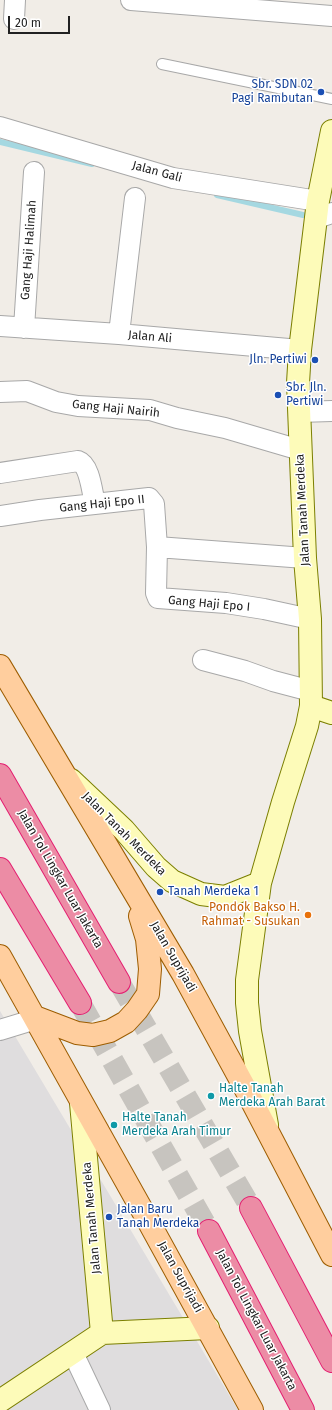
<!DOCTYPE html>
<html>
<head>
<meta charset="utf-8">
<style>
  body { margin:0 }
  #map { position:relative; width:332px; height:1410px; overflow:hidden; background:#f1ede7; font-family:"Fira Sans",sans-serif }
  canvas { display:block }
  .scale { position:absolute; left:8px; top:16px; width:62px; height:18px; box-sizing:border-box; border:2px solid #212121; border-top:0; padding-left:5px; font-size:12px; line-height:14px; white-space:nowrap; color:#212121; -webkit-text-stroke:3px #fff; paint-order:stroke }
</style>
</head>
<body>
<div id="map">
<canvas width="332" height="1410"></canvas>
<div class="scale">20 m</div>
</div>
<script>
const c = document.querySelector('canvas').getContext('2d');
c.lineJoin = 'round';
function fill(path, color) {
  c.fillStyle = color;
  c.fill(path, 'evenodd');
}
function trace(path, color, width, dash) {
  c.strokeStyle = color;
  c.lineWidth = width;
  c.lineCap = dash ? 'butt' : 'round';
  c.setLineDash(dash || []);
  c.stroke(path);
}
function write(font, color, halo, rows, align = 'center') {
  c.font = font + ' "Fira Sans",sans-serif';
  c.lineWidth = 3;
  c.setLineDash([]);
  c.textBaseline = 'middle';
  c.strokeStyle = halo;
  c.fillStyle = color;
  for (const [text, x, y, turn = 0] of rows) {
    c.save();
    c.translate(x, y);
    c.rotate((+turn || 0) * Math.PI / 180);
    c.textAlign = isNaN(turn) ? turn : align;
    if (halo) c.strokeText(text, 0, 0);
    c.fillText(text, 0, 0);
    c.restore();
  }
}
fill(new Path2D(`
  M0 1011 238 1410H0Z`), '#dfddde');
trace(new Path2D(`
  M0 142 92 164
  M217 195 303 215`), '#a5d8e1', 6);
trace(new Path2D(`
  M119 982 251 1208
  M80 1003 209 1231`), '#c7c4bf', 22, [22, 11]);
const lane = new Path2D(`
  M162 64 332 99`);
const street = new Path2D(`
  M131 0 332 16
  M14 19 15 0
  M0 127 173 178 318 201
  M317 218 332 213
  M0 326 119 334 300 350
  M24 328 34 172
  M119 334 135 198
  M0 392 27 391 56 402 78 406 150 410 177 418 225 428 300 450
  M299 412 332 411
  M0 473 78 461C90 465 92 492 95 504
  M0 516 40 510 149 498 154 504 157 547 156 593 158 598 226 603 264 609 310 619
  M157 547 305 558
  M203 660 245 671 273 681 311 691
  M0 1030 36 1019
  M73 1353 100 1410`);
const secondary = new Path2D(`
  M311 706 332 713
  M71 780 124 830 156 867 172 881 201 894 225 897 260 883
  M81 1103 102 1333
  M267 1125 250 1031 247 1003V980L260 883 283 802 307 726 311 706 310 619 305 558 298 383 300 350 318 201 332 131
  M0 1401 102 1333 208 1328`);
const primary = new Path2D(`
  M0 666 183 974 245 1088 332 1255
  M0 956 146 1217 252 1410
  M35 1017 77 1033 93 1035 110 1031 126 1022 137 1010 148 994 150 969 147 939 140 916`);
const highway = new Path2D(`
  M0 775 119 982
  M0 869 80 1003
  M251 1208 332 1361
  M209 1231 303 1410`);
trace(lane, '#a8a8a8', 12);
trace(street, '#a8a8a8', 22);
trace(secondary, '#7b7f00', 24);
trace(primary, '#9d5d00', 24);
trace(highway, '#e41f71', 24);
trace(lane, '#fff', 10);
trace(street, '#fff', 20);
trace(secondary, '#fdfbb9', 22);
trace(primary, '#ffce9e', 22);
trace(highway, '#ec8ca5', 22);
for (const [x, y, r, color] of [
  [321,92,4,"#1a4fb4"],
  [315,360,4,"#1a4fb4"],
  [278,395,4,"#1a4fb4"],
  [160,892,4,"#1a4fb4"],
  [308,915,4,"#e8710a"],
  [211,1096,4,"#0f9aa8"],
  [114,1125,4,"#0f9aa8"],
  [109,1217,4,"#1a4fb4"]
]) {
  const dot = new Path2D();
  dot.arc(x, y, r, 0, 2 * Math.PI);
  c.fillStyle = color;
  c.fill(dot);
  trace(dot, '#fff', 1.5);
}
write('12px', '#164399', '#fff', [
  ["Sbr. SDN 02",313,85,"right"],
  ["Pagi Rambutan",313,99,"right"],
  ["Jln. Pertiwi",307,360,"right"],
  ["Sbr. Jln.",286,388],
  ["Pertiwi",286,402],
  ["Tanah Merdeka 1",168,892],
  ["Jalan Baru",117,1210],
  ["Tanah Merdeka",117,1224]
], 'left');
write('12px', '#212121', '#fff', [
  ["Jalan Gali",157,172,15],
  ["Gang Haji Halimah",29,250,-86],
  ["Jalan Ali",150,337,5],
  ["Gang Haji Nairih",116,409,6],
  ["Gang Haji Epo II",102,504,-6],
  ["Jalan Tanah Merdeka",303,510,-93],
  ["Gang Haji Epo I",209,604,5],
  ["Jalan Tanah Merdeka",124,834,45],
  ["Jalan Tol Lingkar Luar Jakarta",60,879,60],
  ["Jalan Suprijadi",173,957,60],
  ["Jalan Tanah Merdeka",92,1218,-95],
  ["Jalan Suprijadi",180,1277,61],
  ["Jalan Tol Lingkar Luar Jakarta",256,1320,62]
]);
write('12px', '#c56008', '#fff', [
  ["Pondok Bakso H.",300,908],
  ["Rahmat - Susukan",300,922]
], 'right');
write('12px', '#0d838f', '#fff', [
  ["Halte Tanah",219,1089],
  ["Merdeka Arah Barat",219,1103],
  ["Halte Tanah",122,1118],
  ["Merdeka Arah Timur",122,1132]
], 'left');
</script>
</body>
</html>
